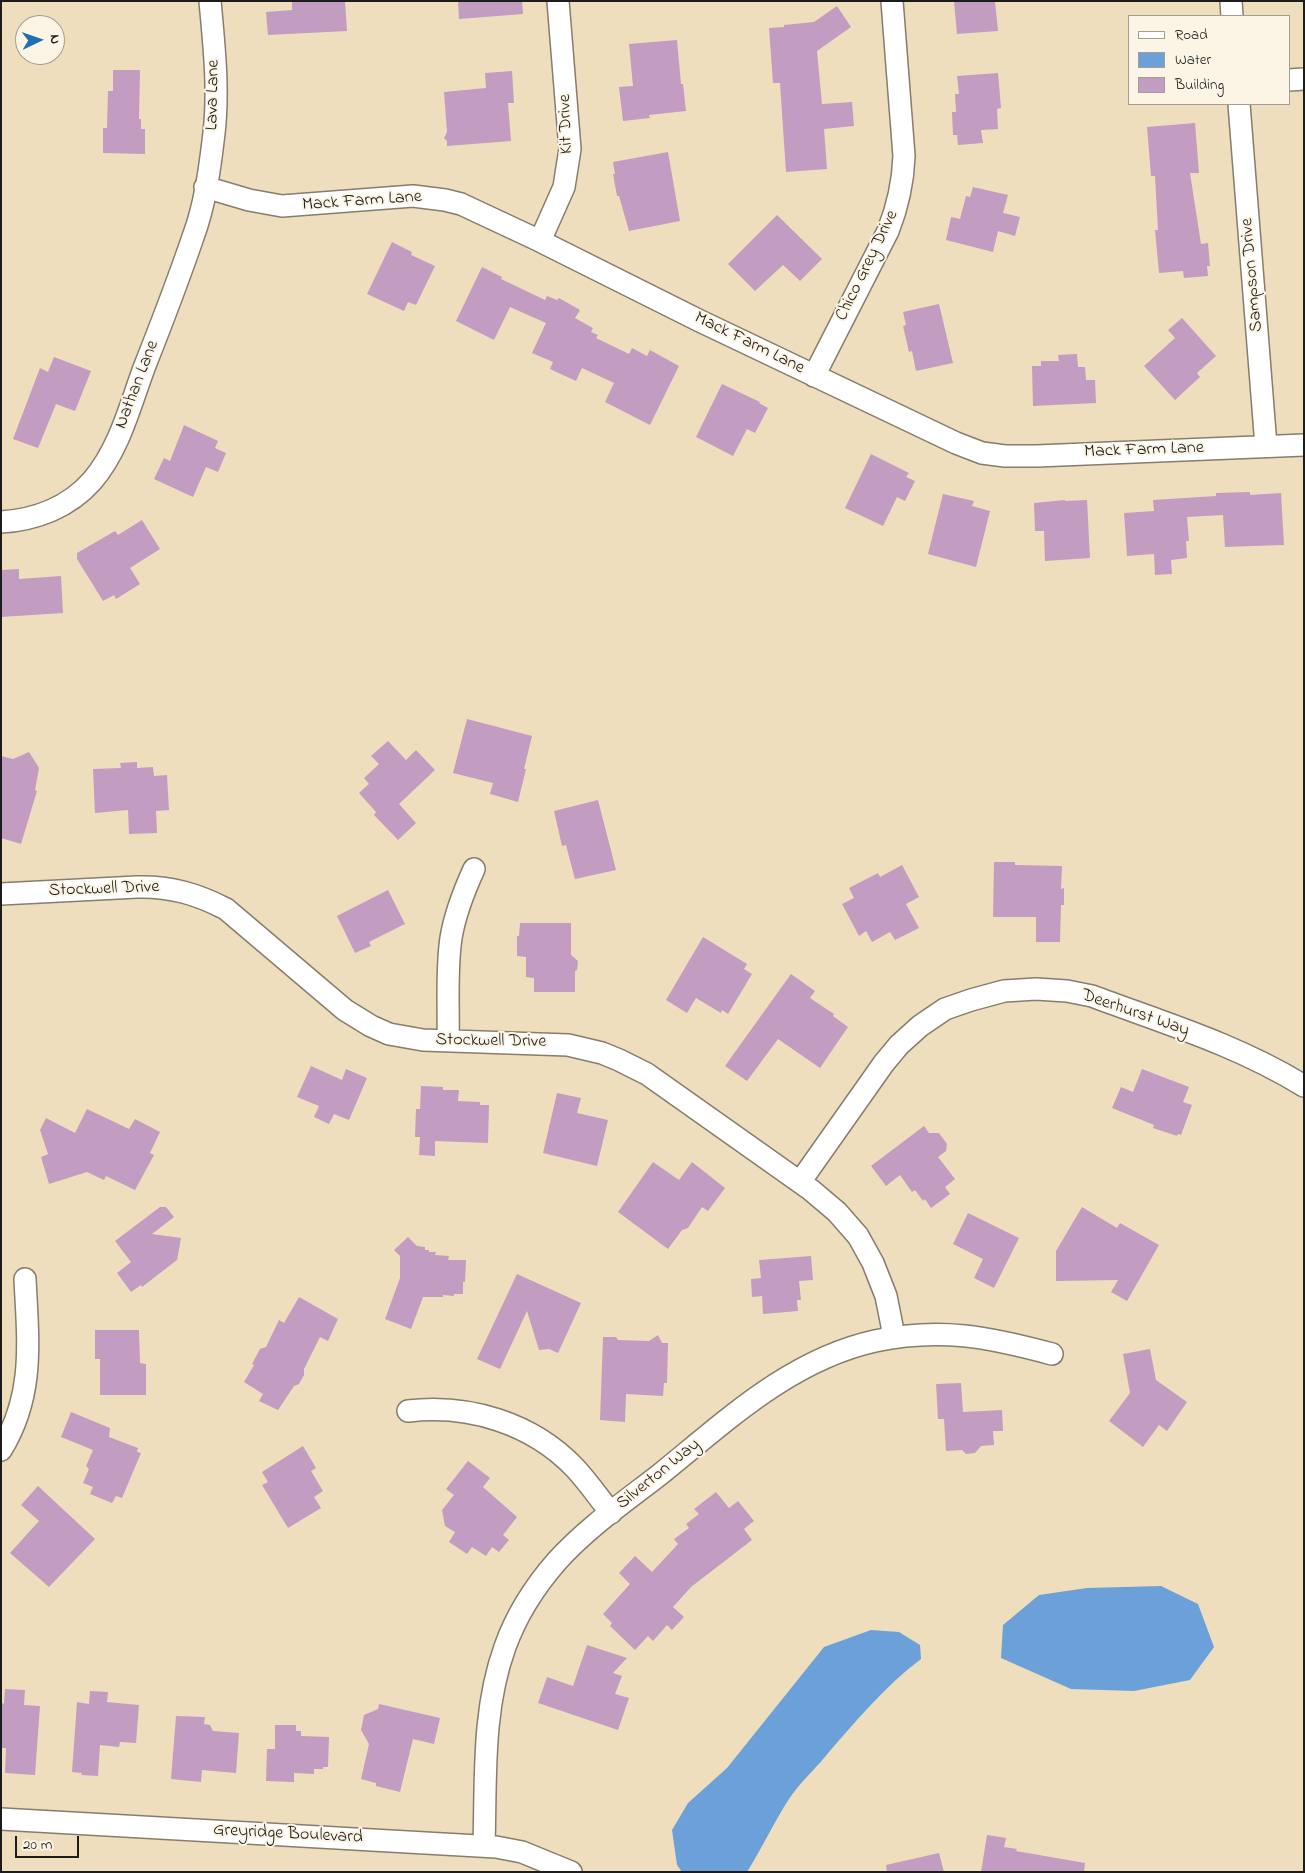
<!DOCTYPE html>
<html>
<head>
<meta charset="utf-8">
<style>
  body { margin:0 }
  #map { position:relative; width:1305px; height:1873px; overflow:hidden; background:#efdebd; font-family:"Indie Flower",sans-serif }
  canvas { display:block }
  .frame { position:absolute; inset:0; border:2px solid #1c1c1c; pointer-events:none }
  .legend { position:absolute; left:1128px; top:15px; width:162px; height:90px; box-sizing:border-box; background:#fcf5e5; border:1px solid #a29e95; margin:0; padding:6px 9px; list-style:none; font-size:15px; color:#1c1c1c }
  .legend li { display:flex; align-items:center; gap:10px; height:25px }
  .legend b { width:25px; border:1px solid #a29e95 }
  .north { position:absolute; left:15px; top:15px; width:50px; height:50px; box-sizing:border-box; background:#fcf5e5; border:1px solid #a29e95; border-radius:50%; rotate:87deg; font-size:14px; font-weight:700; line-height:20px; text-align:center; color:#1c1c1c }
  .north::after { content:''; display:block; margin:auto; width:18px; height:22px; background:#1f6fb2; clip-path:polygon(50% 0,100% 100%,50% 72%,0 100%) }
  .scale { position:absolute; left:15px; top:1836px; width:64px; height:22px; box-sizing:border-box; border:2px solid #1c1c1c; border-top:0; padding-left:6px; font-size:15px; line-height:18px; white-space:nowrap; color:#1c1c1c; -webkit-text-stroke:4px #fcf5e5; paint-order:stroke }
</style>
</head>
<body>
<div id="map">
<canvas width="1305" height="1873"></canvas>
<div class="frame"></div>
<ul class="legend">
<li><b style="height:6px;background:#fff"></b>Road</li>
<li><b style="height:14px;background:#6ba1d8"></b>Water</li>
<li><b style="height:14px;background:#c39cc1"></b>Building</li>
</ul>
<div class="north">N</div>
<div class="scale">20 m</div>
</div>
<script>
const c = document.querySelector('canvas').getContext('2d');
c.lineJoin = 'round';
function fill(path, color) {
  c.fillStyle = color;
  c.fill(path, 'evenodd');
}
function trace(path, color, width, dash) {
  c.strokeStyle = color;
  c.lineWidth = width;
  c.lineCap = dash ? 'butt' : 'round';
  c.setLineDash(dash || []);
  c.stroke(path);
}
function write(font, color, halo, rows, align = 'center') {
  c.font = font + ' "Indie Flower",sans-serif';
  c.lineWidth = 4;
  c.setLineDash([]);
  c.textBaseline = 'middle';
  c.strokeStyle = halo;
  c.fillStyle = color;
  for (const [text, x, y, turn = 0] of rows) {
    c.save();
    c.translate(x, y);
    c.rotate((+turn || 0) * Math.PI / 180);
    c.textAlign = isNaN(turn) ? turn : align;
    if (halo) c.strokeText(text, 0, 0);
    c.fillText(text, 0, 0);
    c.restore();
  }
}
fill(new Path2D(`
  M1161 1586 1198 1604 1214 1647 1190 1680 1134 1691 1071 1689 1001 1658 1003 1625 1039 1595 1087 1588Z
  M871 1630 899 1632 920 1645 921 1659C884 1687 854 1723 824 1758 813 1771 799 1784 789 1799 774 1822 762 1848 747 1872H682L677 1865 672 1830 688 1803 727 1768 824 1647Z`), '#6ba1d8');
fill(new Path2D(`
  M292 1H345L347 31 268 35 266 12 292 10Z
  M458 1H522L523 14 459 19Z
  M954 1H995L998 31 957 34Z
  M837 6 851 27 817 51 822 104 852 102 854 126 824 129 827 169 786 172 780 83H773L769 28 784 27V25L814 22Z
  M677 40 681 84H683L686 111 649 115 650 118 623 121 619 87 633 86 629 44Z
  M113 70H140L139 119H141V129H145V154L103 153V128H107L108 91H113Z
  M512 71 514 103H508L511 141 447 146V141L444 138 447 132 444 92 486 88 485 73Z
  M998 73 1001 108 997 109 998 129 981 130 983 143 958 145 957 135H953L952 112H956L955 94H959L957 76Z
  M1195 123 1199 173H1190L1201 244 1208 243 1210 266H1207L1208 276 1184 278 1183 271 1159 273 1155 230H1158L1155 176H1151L1147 127Z
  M668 152 680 221 629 231 619 196H617L613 174H615L613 162Z
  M973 187 1008 195 1003 213 1020 217 1015 236 998 231 993 252 946 240 951 217 960 219 966 196 970 197Z
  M777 215 822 259 800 281 783 265 755 291 728 264Z
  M392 242 412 252 411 255 435 266 416 305 408 302 404 311 367 294Z
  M482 267 502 277 501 279 545 300 547 296 557 300 559 298 580 310 575 318 593 328 591 332 598 335 596 338 629 354 632 348 647 356 650 350 679 366 650 425 605 402 614 383 582 368 576 381 550 369 553 362 532 353 546 323 510 307 494 340 456 321Z
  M939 304 953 363 916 371 912 351 909 352 903 326 906 325 903 312Z
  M1182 318 1216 356 1197 373 1200 377 1175 400 1144 366 1175 338 1168 330Z
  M1077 354 1078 367H1085L1086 380H1095L1096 403 1033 406 1032 366H1041V361H1059L1058 355Z
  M54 357 91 371 75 411 56 404 38 448 13 439 40 368 48 372Z
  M722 384 760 402 759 403 768 408 755 433 747 429 733 456 696 437Z
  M184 425 218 441 215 448 226 453 218 472 206 467 193 497 154 479 164 458 170 461Z
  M871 454 909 473 906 477 915 481 905 501 897 497 883 526 845 508Z
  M1250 492V495L1281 493 1284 545 1225 547 1223 515 1187 517 1189 541H1186L1187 558 1171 560 1172 574 1155 575 1154 554 1127 556 1124 513 1154 511 1153 500 1216 496V493Z
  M943 494 974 501 972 506 990 511 976 567 928 554Z
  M1065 500V501L1087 500 1090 558 1045 561 1044 531H1035L1034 503Z
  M142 520 160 549 130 568 140 584 116 599 114 595 103 601 77 559V553L115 531 118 535Z
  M19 569V579L61 576 63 613 1 617V570Z
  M467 719 532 736 524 769H526L518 802 490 794 493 783 453 773Z
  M388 741 406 760 416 750 435 770 399 804 416 823 398 840 374 815 376 812 359 793 369 784 364 778 379 764 371 756Z
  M29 752 39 768 35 790 37 791 21 844 1 838V756L13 759Z
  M137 762V768L153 767 154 776 167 775 169 810 156 811 157 833 129 834 128 810 95 813 93 769 121 768 120 763Z
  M598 800 616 870 575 879 566 845 562 846 554 811Z
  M994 862H1015V865L1062 866 1061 889 1064 888V905H1061L1060 942H1036V917H993Z
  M902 865 919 897 906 904 919 928 895 940 890 932 872 942 866 931 859 936 842 904 854 898 849 888 878 873 880 877Z
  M388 890 405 924 369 942 371 946 355 953 337 916Z
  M520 923H571V955L578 961 577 970 575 971V992H534V978L526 977V957L517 956V936H519Z
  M703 937 747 964 744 969 752 974 728 1014 722 1010 721 1013 696 998 687 1013 666 1000Z
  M791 974 815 991 810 998 834 1014 833 1016 848 1027 820 1068 778 1039 747 1081 725 1066Z
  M311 1066 342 1080 346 1069 367 1078 349 1120 334 1114 329 1124 314 1117 319 1106 297 1097Z
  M1142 1069 1189 1087 1183 1102 1192 1105 1181 1135 1178 1134 1177 1136 1153 1128 1154 1125 1112 1108 1121 1087 1133 1092Z
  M421 1086 443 1087V1090H459L458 1101 480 1102V1105H489L488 1143 435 1141V1156L419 1155 420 1137H415L416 1109H420Z
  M557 1093 581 1098 577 1113 608 1120 597 1166 543 1153Z
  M87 1109 129 1129 135 1119 160 1132 150 1153 154 1155 135 1190 106 1176 104 1180 87 1172 49 1184 41 1157 48 1154 40 1130 46 1118 75 1133Z
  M924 1126 929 1133H939L947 1144 946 1151 938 1157 955 1179 945 1187 950 1194 931 1208 925 1199 923 1201 915 1190 912 1192 900 1175 886 1186 871 1166Z
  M653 1162 679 1180 692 1162 725 1188 708 1211 702 1207 688 1228 682 1230 668 1249 618 1212Z
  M160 1207H166L174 1217 152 1234 181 1238 177 1260 142 1287 141 1285 131 1292 117 1273 131 1262 115 1241Z
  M1082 1207 1117 1228 1120 1223 1159 1245 1127 1301 1111 1292 1118 1280 1056 1281V1251Z
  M968 1213 1019 1238 994 1288 974 1278 983 1259 953 1244Z
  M408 1237 417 1246 425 1247V1250H429V1252H436L435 1255 449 1256 448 1260H466L465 1282H463V1294H454V1296L443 1295V1297H423L411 1329 385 1319 400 1278V1256L394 1250Z
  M811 1256 813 1280 799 1281 801 1300H797L798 1311 763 1314 762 1296 752 1297 751 1279 761 1278 759 1260Z
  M517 1274 581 1303 558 1353 549 1349 539 1350 527 1311 500 1369 477 1359Z
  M299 1297 338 1319 328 1341 320 1337 304 1369V1375L299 1384 294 1386 278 1410 259 1401 263 1394 244 1382 254 1365 252 1364 260 1349 266 1347 279 1320 284 1323Z
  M95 1330H139L140 1363 146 1364V1395H100V1359H95Z
  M658 1335 662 1343H668L667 1383H664L663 1396 626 1394 625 1422 600 1420 603 1337H616L618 1340 649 1341Z
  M1150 1349 1156 1380 1187 1402 1167 1431 1159 1425 1143 1447 1109 1421 1130 1393 1123 1354Z
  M961 1383 963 1412 1002 1410 1003 1431H993L994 1445 981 1446 975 1453 966 1454 962 1450 946 1451 944 1419H938L936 1384Z
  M71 1412 110 1428 109 1437 138 1448 137 1452 141 1453 122 1498 116 1496 112 1503 90 1494 93 1487 83 1483 89 1469 86 1466 93 1450 61 1437Z
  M303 1446 316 1468 311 1471 323 1491 314 1497 321 1508 288 1528 262 1485 268 1482 262 1472Z
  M468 1461 490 1478 483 1487 517 1517 503 1535 509 1540 499 1552 492 1547 486 1556 472 1547 467 1554 449 1542 455 1532 445 1526 442 1510 454 1495 446 1489Z
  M38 1486 95 1539 49 1587 10 1553 39 1521 21 1505Z
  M716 1492 729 1508 738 1501 754 1521 744 1529 752 1540 691 1587 673 1607 684 1617 672 1630 667 1625 653 1641 648 1636 635 1650 610 1626 612 1623 603 1614 630 1584 619 1573 635 1556 652 1572 678 1544 674 1539 689 1528 686 1524 699 1514 694 1509Z
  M587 1645 627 1658 613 1673 622 1676 615 1694 629 1698 618 1730 538 1703 547 1677 573 1686Z
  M5 1689 25 1690 24 1705 40 1706 35 1775 5 1773 6 1748H1V1712L2 1703 4 1704Z
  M90 1691 108 1692 107 1702 139 1705 136 1743 120 1742 119 1747 100 1745 98 1776 81 1775 82 1773 72 1772 77 1702 89 1704Z
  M379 1704 440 1718 434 1744 413 1739 400 1792 376 1786V1783L361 1779 369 1744 361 1730 364 1715 378 1709Z
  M176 1716 205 1717 204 1724 210 1725 213 1731 239 1733 236 1773 202 1770 201 1782 171 1779Z
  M275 1725H296V1731H301V1736L329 1737 328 1767H323V1769H314V1774L294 1773V1782L266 1781 267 1749H275Z
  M987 1835 1006 1838 1004 1847 1017 1849 1016 1851 1085 1863 1084 1872H981Z
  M939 1853 944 1872H887L886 1865Z`), '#c39cc1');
const street = new Path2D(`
  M1231 1 1232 16
  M1289 80 1304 79
  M1239 104 1266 446
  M205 187 249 200 282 206 413 196 445 200 461 204 540 241 700 321 956 443 982 453 1005 456H1037L1304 445
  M540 241 564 187 570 149 558 1
  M814 376 888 231C898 206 903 183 904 156L892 1
  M1 522C36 520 69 507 92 481 119 450 130 406 144 368 161 325 178 281 193 237 205 205 210 168 214 133 219 89 214 45 210 1
  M1 894 137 887C170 886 197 894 226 909L345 1010 371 1026 389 1034 423 1040 568 1045 602 1053 619 1060 647 1074 811 1190 837 1212 858 1236 873 1263 886 1296 892 1326V1338
  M448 1041C449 1007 446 971 451 938 455 913 464 891 474 869
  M800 1182 884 1063 899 1045 920 1026 945 1009 971 1000 1004 991 1036 989 1067 991 1092 996C1164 1023 1238 1045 1304 1086
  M408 1411C469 1404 532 1423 575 1468 588 1482 599 1498 611 1513
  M1 1450C35 1395 28 1341 25 1279
  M1 1819 496 1847 522 1852 571 1872
  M484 1846C486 1779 482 1710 505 1647 516 1616 536 1585 557 1561 587 1528 623 1503 658 1476 724 1423 789 1360 875 1341 940 1327 989 1337 1052 1354`);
trace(street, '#867d6c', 24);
trace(street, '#fff', 21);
write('18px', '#1c1c1c', '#fcf5e5', [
  ["Lava Lane",214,95,-89],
  ["Kit Drive",567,124,-92],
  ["Mack Farm Lane",362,202,-4],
  ["Chico Grey Drive",868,266,-64],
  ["Sampson Drive",1253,275,-95],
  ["Mack Farm Lane",749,344,26],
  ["Nathan Lane",138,385,-69],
  ["Mack Farm Lane",1144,451,-2],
  ["Stockwell Drive",104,890,-2],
  ["Deerhurst Way",1135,1014,19],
  ["Stockwell Drive",491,1042,1],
  ["Silverton Way",659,1475,-39],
  ["Greyridge Boulevard",288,1835,3]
]);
</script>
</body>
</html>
